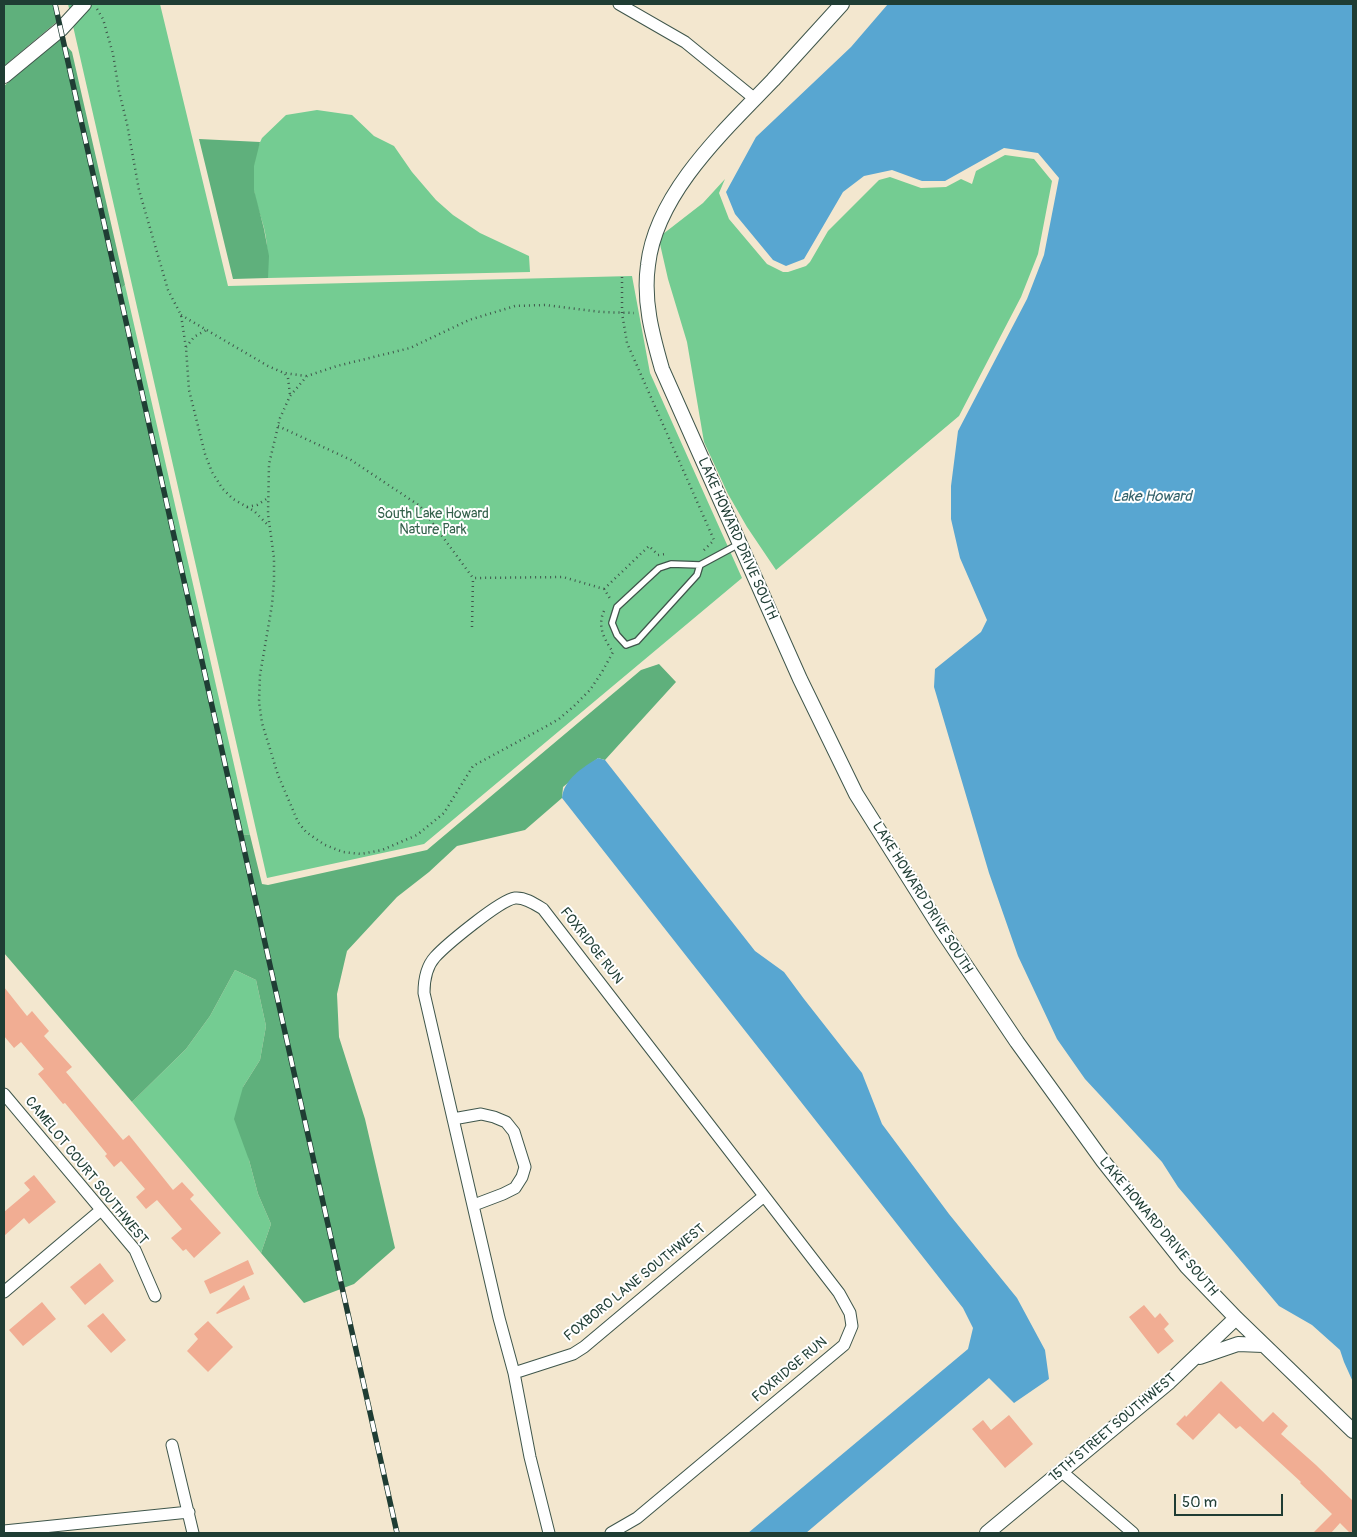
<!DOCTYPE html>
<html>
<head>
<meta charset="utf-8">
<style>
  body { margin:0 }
  #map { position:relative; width:1357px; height:1537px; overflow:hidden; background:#f3e7cf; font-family:Pangolin,sans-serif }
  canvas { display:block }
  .frame { position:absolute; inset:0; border:5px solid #1f3d34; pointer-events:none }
  .scale { position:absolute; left:1174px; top:1494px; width:109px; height:22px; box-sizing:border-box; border:2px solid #1f3d34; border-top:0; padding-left:6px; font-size:15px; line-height:18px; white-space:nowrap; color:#1f3d34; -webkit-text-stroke:4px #fff; paint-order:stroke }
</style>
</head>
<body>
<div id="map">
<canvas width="1357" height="1537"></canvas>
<div class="frame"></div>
<div class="scale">50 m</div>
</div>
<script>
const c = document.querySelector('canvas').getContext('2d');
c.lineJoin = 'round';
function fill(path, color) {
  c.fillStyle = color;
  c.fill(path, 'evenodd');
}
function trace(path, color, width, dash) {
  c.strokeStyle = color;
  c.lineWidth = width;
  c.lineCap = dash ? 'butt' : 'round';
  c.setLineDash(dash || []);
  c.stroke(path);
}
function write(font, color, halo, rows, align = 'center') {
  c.font = font + ' Pangolin,sans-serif';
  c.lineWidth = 4;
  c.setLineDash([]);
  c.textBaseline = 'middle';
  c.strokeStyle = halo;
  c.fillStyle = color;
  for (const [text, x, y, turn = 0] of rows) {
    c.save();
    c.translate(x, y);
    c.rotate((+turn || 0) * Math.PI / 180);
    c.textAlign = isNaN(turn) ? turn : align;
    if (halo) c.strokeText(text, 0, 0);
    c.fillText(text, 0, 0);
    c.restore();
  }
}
fill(new Path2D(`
  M68 4H160L228 286 632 276 650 373 742 578 424 844 267 878Z
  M317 110 352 115 374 136 394 146 412 172 436 200 453 215 480 233 529 256 530 272 268 278C268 261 268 245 264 228 261 216 256 204 254 191 251 175 254 153 262 138L286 115Z
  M1005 155 1034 159 1052 181 1038 254 1021 297 959 416 776 570 747 527 728 494 704 442 687 342 668 279 660 244 663 234 703 203 725 179 719 193 729 219 767 264 783 272H788L806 266 810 262 828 231 879 180 890 177 921 188 946 187 961 179 972 184 976 171Z
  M125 285 250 835 239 834 130 340 117 291Z
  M235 970 256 980 266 1026 260 1060 243 1087 249 1160 258 1194 271 1224 261 1253 132 1102 186 1049 210 1016Z`), '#74cc92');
fill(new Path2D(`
  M4 4H55L59 20 4 66Z
  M63 36 66 45 72 52 125 285 117 292 130 340 238 830 239 834 250 835 262 884 268 885 427 850 641 670 659 664 676 682 605 760 598 758 563 787 562 798 525 830 457 846 429 872 397 897 347 951 337 994 339 1037 365 1119 395 1248 354 1284 304 1303 261 1253 271 1224 258 1194 249 1160 234 1119 243 1087 260 1060 266 1026 256 980 235 970 210 1016 186 1049 132 1102 4 953V86Z
  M199 139 260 142 254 166V190L264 229 269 256 268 278 233 279Z`), '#5fb07c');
fill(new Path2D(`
  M888 4H1353V1382L1344 1362 1340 1350 1312 1325 1279 1306 1178 1187 1162 1162 1085 1079 1057 1039 1018 956 989 873 934 687 935 669 981 632 987 620 960 558 951 519V486L958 431 1027 299 1044 255 1059 178 1038 153 1004 148 945 181H922L892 170 864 176 843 192 804 259 786 266 773 260 735 214 726 192 756 137 851 47Z
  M598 758 605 760 755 951 784 972 804 999 862 1073 882 1124 949 1214 1017 1298 1045 1350 1049 1379 1014 1403 989 1378 806 1533H748L968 1349 973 1328 963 1308 930 1266 562 798C564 779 582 768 598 758Z`), '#58a6d1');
fill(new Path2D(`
  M4 987 27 1016 32 1011 49 1031 44 1036 72 1067 66 1072 123 1140 129 1135 173 1190 182 1182 194 1195 190 1199 221 1233 194 1258 186 1249 183 1251 171 1238 182 1229 157 1200 146 1209 136 1197 145 1189 121 1161 114 1167 105 1156 107 1154 65 1103 63 1104 38 1074 44 1069 21 1042 14 1048 4 1036Z
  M34 1175 56 1202 29 1224 24 1218 4 1236V1212L30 1190 24 1183Z
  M248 1260 254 1274 210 1294 204 1281Z
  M100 1263 114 1281 85 1305 70 1287Z
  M244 1285 250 1299 217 1314 216 1313Z
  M42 1302 56 1319 23 1346 9 1330Z
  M1144 1305 1155 1318 1160 1313 1169 1324 1164 1329 1174 1341 1158 1354 1129 1317Z
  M103 1313 126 1340 111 1353 87 1326Z
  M208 1321 233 1347 208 1372 187 1351 198 1339 194 1334Z
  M1221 1381 1263 1422 1273 1412 1288 1426 1281 1434 1316 1465 1353 1501V1533H1350L1340 1523 1331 1533H1313L1332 1514 1300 1483 1301 1482 1240 1426 1236 1429 1219 1413 1193 1440 1176 1424 1185 1415 1186 1417Z
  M1009 1415 1033 1444 1005 1468 972 1429 983 1420 991 1430Z`), '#f1ad93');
const service = new Path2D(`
  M700 565 697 575 637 641 626 645 617 635 612 623 617 607 659 568 671 564 700 565 739 544`);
const minor = new Path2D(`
  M619 4 685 42 755 99
  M4 1094 135 1250 155 1296
  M453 1119 481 1114 494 1117 506 1122 514 1132 525 1167 522 1177 515 1188 503 1194 474 1205
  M4 1292 101 1210
  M514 1373 573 1354 584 1347 764 1196
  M172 1445 193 1533
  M1061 1471 1133 1533
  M4 1531 189 1512
  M549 1533 530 1457 514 1373 499 1318 424 993C424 981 426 967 435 957 446 945 500 900 515 898 525 897 535 904 543 909L839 1293 850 1313 852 1326 844 1345 637 1518 611 1533`);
const tertiary = new Path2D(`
  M842 4C819 29 796 55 773 80 725 130 656 193 648 265 643 301 652 334 662 369L800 679 856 794 941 929 1017 1042 1103 1161 1187 1267 1236 1318 1353 1431
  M4 76 61 29 84 4
  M1200 1357 1238 1344 1263 1345
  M987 1533 1169 1382 1236 1318`);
trace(service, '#3f564b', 8);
trace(minor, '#3f564b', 13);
trace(tertiary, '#3f564b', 16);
trace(new Path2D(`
  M97 9 103 19 113 54 119 91 127 124 139 190 168 290 181 315 186 348 189 390 205 454 212 472 222 488 233 499 254 511 269 526
  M622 277V313L627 343 714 540 703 551
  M181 315 268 366 284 373 306 376
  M186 347 194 337 206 330
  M285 374 288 378 290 395
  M278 426 351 460 420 506 473 578 563 577 604 589 611 600
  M247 507 257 505 268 498
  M604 589 649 546 658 555 666 554
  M604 611C597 626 604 639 613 652L602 672 590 690 574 706 559 719 545 727 473 766 444 813 417 835 382 850 361 854 343 852 325 845 306 832 298 822 278 775 262 723 259 702 260 675 272 605 274 581V558L268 514 269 464 280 418 290 396 307 376 337 366 410 348 469 320 515 306 545 305 601 312 634 313
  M472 627 473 578`), '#3f564b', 2.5, [1, 4]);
trace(service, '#fff', 5.5);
trace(minor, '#fff', 11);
trace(tertiary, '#fff', 14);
const rail = new Path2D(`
  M55 4 397 1533`);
trace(rail, '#1f3d34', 5.5);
trace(rail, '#fff', 4, [11]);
write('14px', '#34614c', '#fff', [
  ["South Lake Howard",433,514],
  ["Nature Park",433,530]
]);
write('14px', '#1f3d34', '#fff', [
  ["LAKE HOWARD DRIVE SOUTH",737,539,66],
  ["LAKE HOWARD DRIVE SOUTH",922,898,58],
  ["FOXRIDGE RUN",591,946,52],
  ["CAMELOT COURT SOUTHWEST",86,1171,51],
  ["LAKE HOWARD DRIVE SOUTH",1158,1227,50],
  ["FOXBORO LANE SOUTHWEST",635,1283,-39],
  ["FOXRIDGE RUN",790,1370,-40],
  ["15TH STREET SOUTHWEST",1113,1428,-40]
]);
write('italic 15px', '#33626b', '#fff', [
  ["Lake Howard",1152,497]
]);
</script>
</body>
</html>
